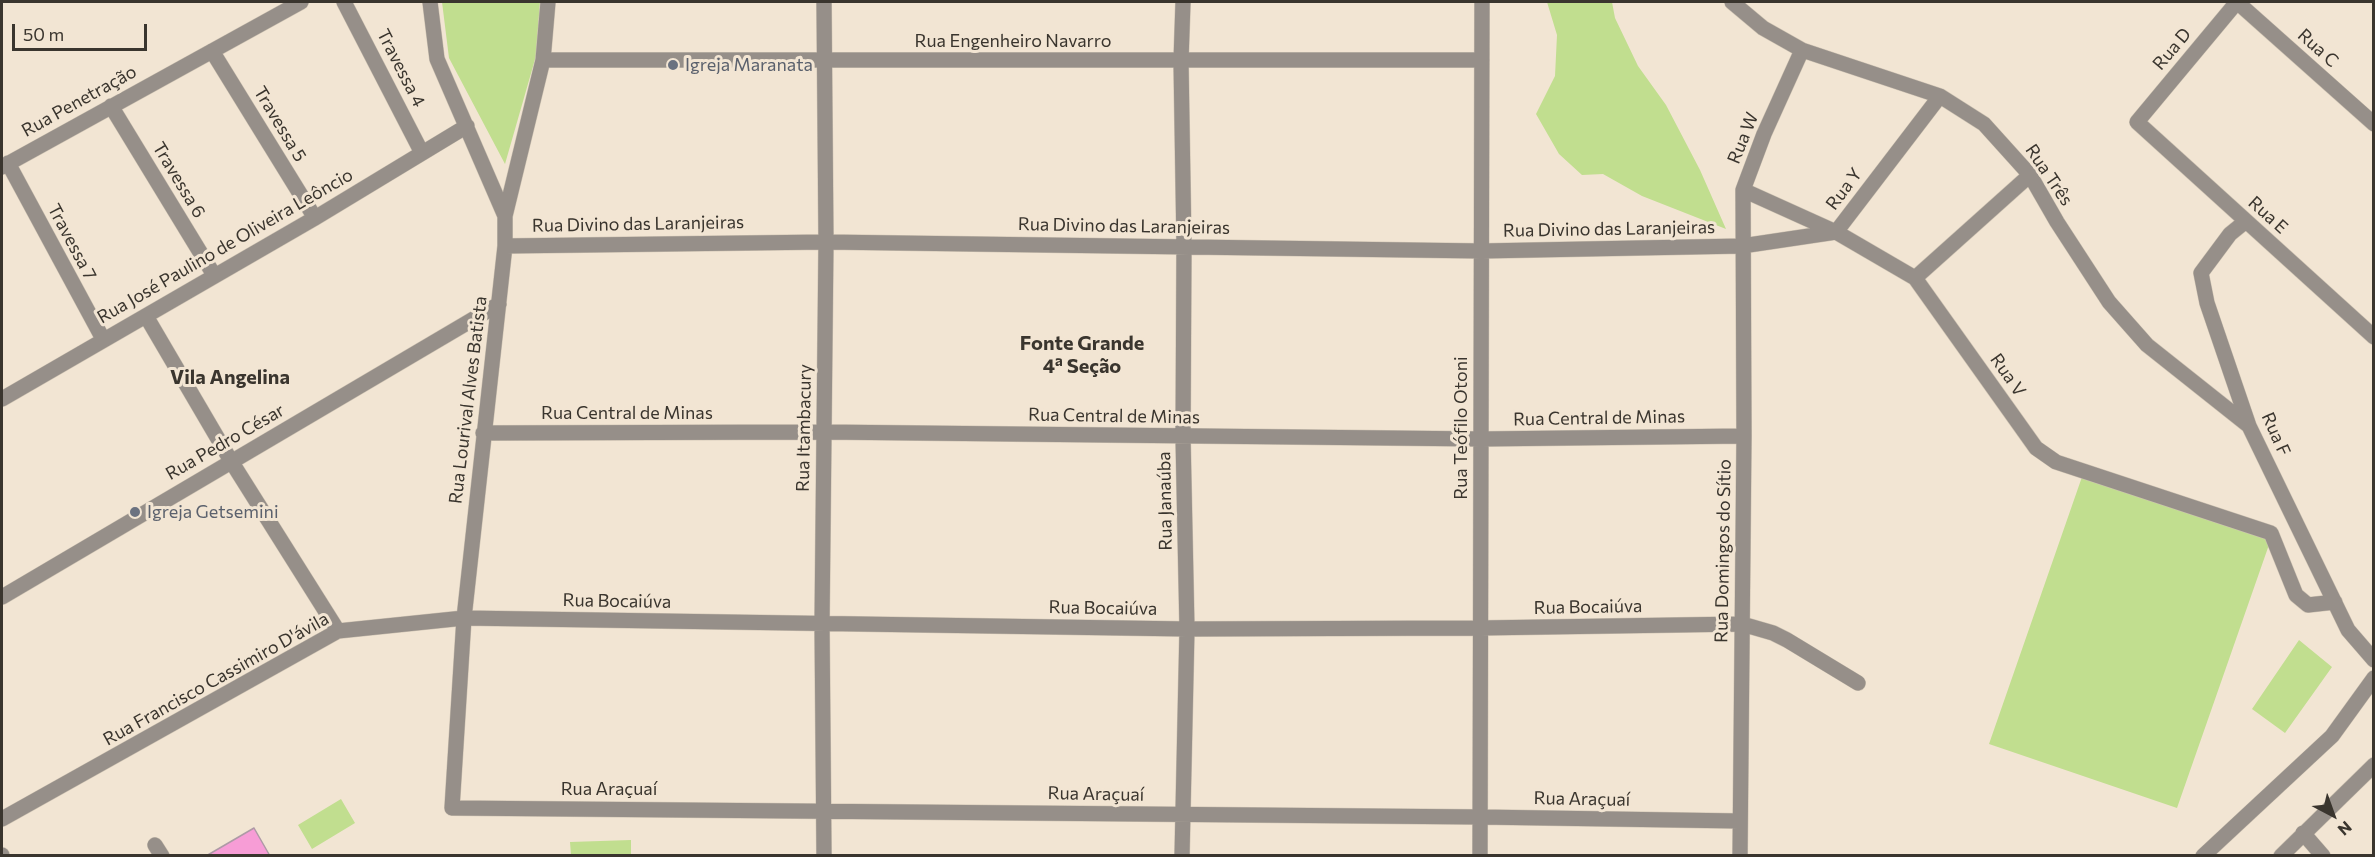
<!DOCTYPE html>
<html>
<head>
<meta charset="utf-8">
<style>
  body { margin:0 }
  #map { position:relative; width:2375px; height:857px; overflow:hidden; background:#f2e5d3; font-family:Commissioner,sans-serif }
  canvas { display:block }
  .frame { position:absolute; inset:0; border:3px solid #3a352e; pointer-events:none }
  .north { position:absolute; left:2303px; top:785px; width:60px; height:60px; -webkit-text-stroke:4px #f2e5d3; paint-order:stroke; rotate:139deg; font-size:16px; font-weight:700; line-height:24px; text-align:center; color:#3a352e }
  .north::after { content:''; display:block; margin:auto; width:21px; height:27px; background:#3a352e; clip-path:polygon(50% 0,100% 100%,50% 72%,0 100%) }
  .scale { position:absolute; left:12px; top:24px; width:135px; height:27px; box-sizing:border-box; border:3px solid #3a352e; border-top:0; padding-left:8px; font-size:18px; line-height:21px; white-space:nowrap; color:#3a352e; -webkit-text-stroke:4px #f2e5d3; paint-order:stroke }
</style>
</head>
<body>
<div id="map">
<canvas width="2375" height="857"></canvas>
<div class="frame"></div>
<div class="north">N</div>
<div class="scale">50 m</div>
</div>
<script>
const c = document.querySelector('canvas').getContext('2d');
c.lineJoin = 'round';
function fill(path, color) {
  c.fillStyle = color;
  c.fill(path, 'evenodd');
}
function trace(path, color, width, dash) {
  c.strokeStyle = color;
  c.lineWidth = width;
  c.lineCap = dash ? 'butt' : 'round';
  c.setLineDash(dash || []);
  c.stroke(path);
}
function write(font, color, halo, rows, align = 'center') {
  c.font = font + ' Commissioner,sans-serif';
  c.lineWidth = 6;
  c.setLineDash([]);
  c.textBaseline = 'middle';
  c.strokeStyle = halo;
  c.fillStyle = color;
  for (const [text, x, y, turn = 0] of rows) {
    c.save();
    c.translate(x, y);
    c.rotate((+turn || 0) * Math.PI / 180);
    c.textAlign = isNaN(turn) ? turn : align;
    if (halo) c.strokeText(text, 0, 0);
    c.fillText(text, 0, 0);
    c.restore();
  }
}
fill(new Path2D(`
  M442 2H540L536 56 505 164 449 58Z
  M1547 2H1612L1615 18 1638 66 1666 105 1700 170 1726 229 1642 196 1603 174 1582 175 1559 154 1536 114 1555 76 1557 35Z
  M2083 474 2271 539 2177 808 1989 744Z
  M2299 640 2332 667 2285 733 2252 709Z
  M341 799 355 823 312 849 298 825Z
  M631 840V855H571L570 842Z`), '#c1de8f');
const building = new Path2D(`
  M254 828 270 856H206Z`);
fill(building, '#f79dd6');
trace(building, '#ae9aa6', 1.5);
const minor = new Path2D(`
  M344 2 422 153
  M430 2 437 59 505 216
  M548 2 543 60 505 216V246L464 618 452 808 1480 817 1739 821
  M824 2 826 242 822 624 824 856
  M1732 2 1763 28 1802 50 1940 96 1984 124 2030 175 2057 222 2109 302 2147 345 2249 426
  M2237 2 2137 122 2374 337
  M2237 2 2374 124
  M212 51 315 218
  M543 60H1482
  M111 106 214 275
  M8 163 103 339
  M2 167 301 2
  M1743 190 1836 232 1915 278 2036 448 2056 462 2271 533 2296 595 2308 605 2335 602
  M2246 221 2230 234 2201 273 2207 303 2249 426 2348 630 2374 660
  M505 246 826 242 1482 251 1742 246 1836 232 1940 96
  M1915 278 2030 175
  M146 316 231 461 338 631
  M2 399 315 218 467 126
  M483 433 823 432 1481 439 1744 436
  M2 597 499 304
  M2 819 338 631 464 618 1187 629 1480 628 1742 624 1773 633 1787 640 1858 683
  M2303 833 2323 856
  M155 845 162 856
  M2 855V856
  M1182 856 1187 629 1183 437 1184 246 1181 61 1183 2
  M1480 856 1482 2
  M1740 856 1744 436 1743 190 1764 134 1802 50
  M2203 856 2332 736 2374 678
  M2281 856 2374 765`);
trace(minor, '#cdc2b2', 16);
trace(minor, '#968f89', 15);
for (const [x, y, r, color] of [
  [673,65,6,"#6b7280"],
  [135,512,6,"#6b7280"]
]) {
  const dot = new Path2D();
  dot.arc(x, y, r, 0, 2 * Math.PI);
  c.fillStyle = color;
  c.fill(dot);
  trace(dot, '#f2e5d3', 2);
}
write('18px', '#3a352e', '#f2e5d3', [
  ["Rua Engenheiro Navarro",1013,41],
  ["Rua C",2318,48,42],
  ["Rua D",2172,49,-50],
  ["Travessa 4",401,68,63],
  ["Rua Penetração",79,101,-29],
  ["Travessa 5",280,124,59],
  ["Rua W",1743,138,-68],
  ["Rua Três",2049,175,56],
  ["Travessa 6",179,180,59],
  ["Rua Y",1844,189,-53],
  ["Rua E",2268,215,42],
  ["Rua Divino das Laranjeiras",638,224,-1],
  ["Rua Divino das Laranjeiras",1124,226,1],
  ["Rua Divino das Laranjeiras",1609,229,-1],
  ["Travessa 7",72,242,62],
  ["Rua José Paulino de Oliveira Leôncio",225,246,-30],
  ["Rua V",2008,375,55],
  ["Rua Lourival Alves Batista",468,400,-83],
  ["Rua Central de Minas",627,413],
  ["Rua Central de Minas",1114,416,1],
  ["Rua Central de Minas",1599,418,-1],
  ["Rua Itambacury",804,428,-89],
  ["Rua Teófilo Otoni",1461,428,-90],
  ["Rua F",2276,434,66],
  ["Rua Pedro César",225,442,-30],
  ["Rua Janaúba",1165,501,-91],
  ["Rua Domingos do Sítio",1723,551,-89],
  ["Rua Bocaiúva",617,601,1],
  ["Rua Bocaiúva",1588,607,-1],
  ["Rua Bocaiúva",1103,608,1],
  ["Rua Francisco Cassimiro D'ávila",216,679,-29],
  ["Rua Araçuaí",609,789],
  ["Rua Araçuaí",1096,794,1],
  ["Rua Araçuaí",1582,799,1]
]);
write('18px', '#5b616d', '#f2e5d3', [
  ["Igreja Maranata",685,65],
  ["Igreja Getsemini",147,512]
], 'left');
write('bold 20px', '#3a352e', '#f2e5d3', [
  ["Fonte Grande",1082,343],
  ["4ª Seção",1082,366],
  ["Vila Angelina",230,377]
]);
</script>
</body>
</html>
